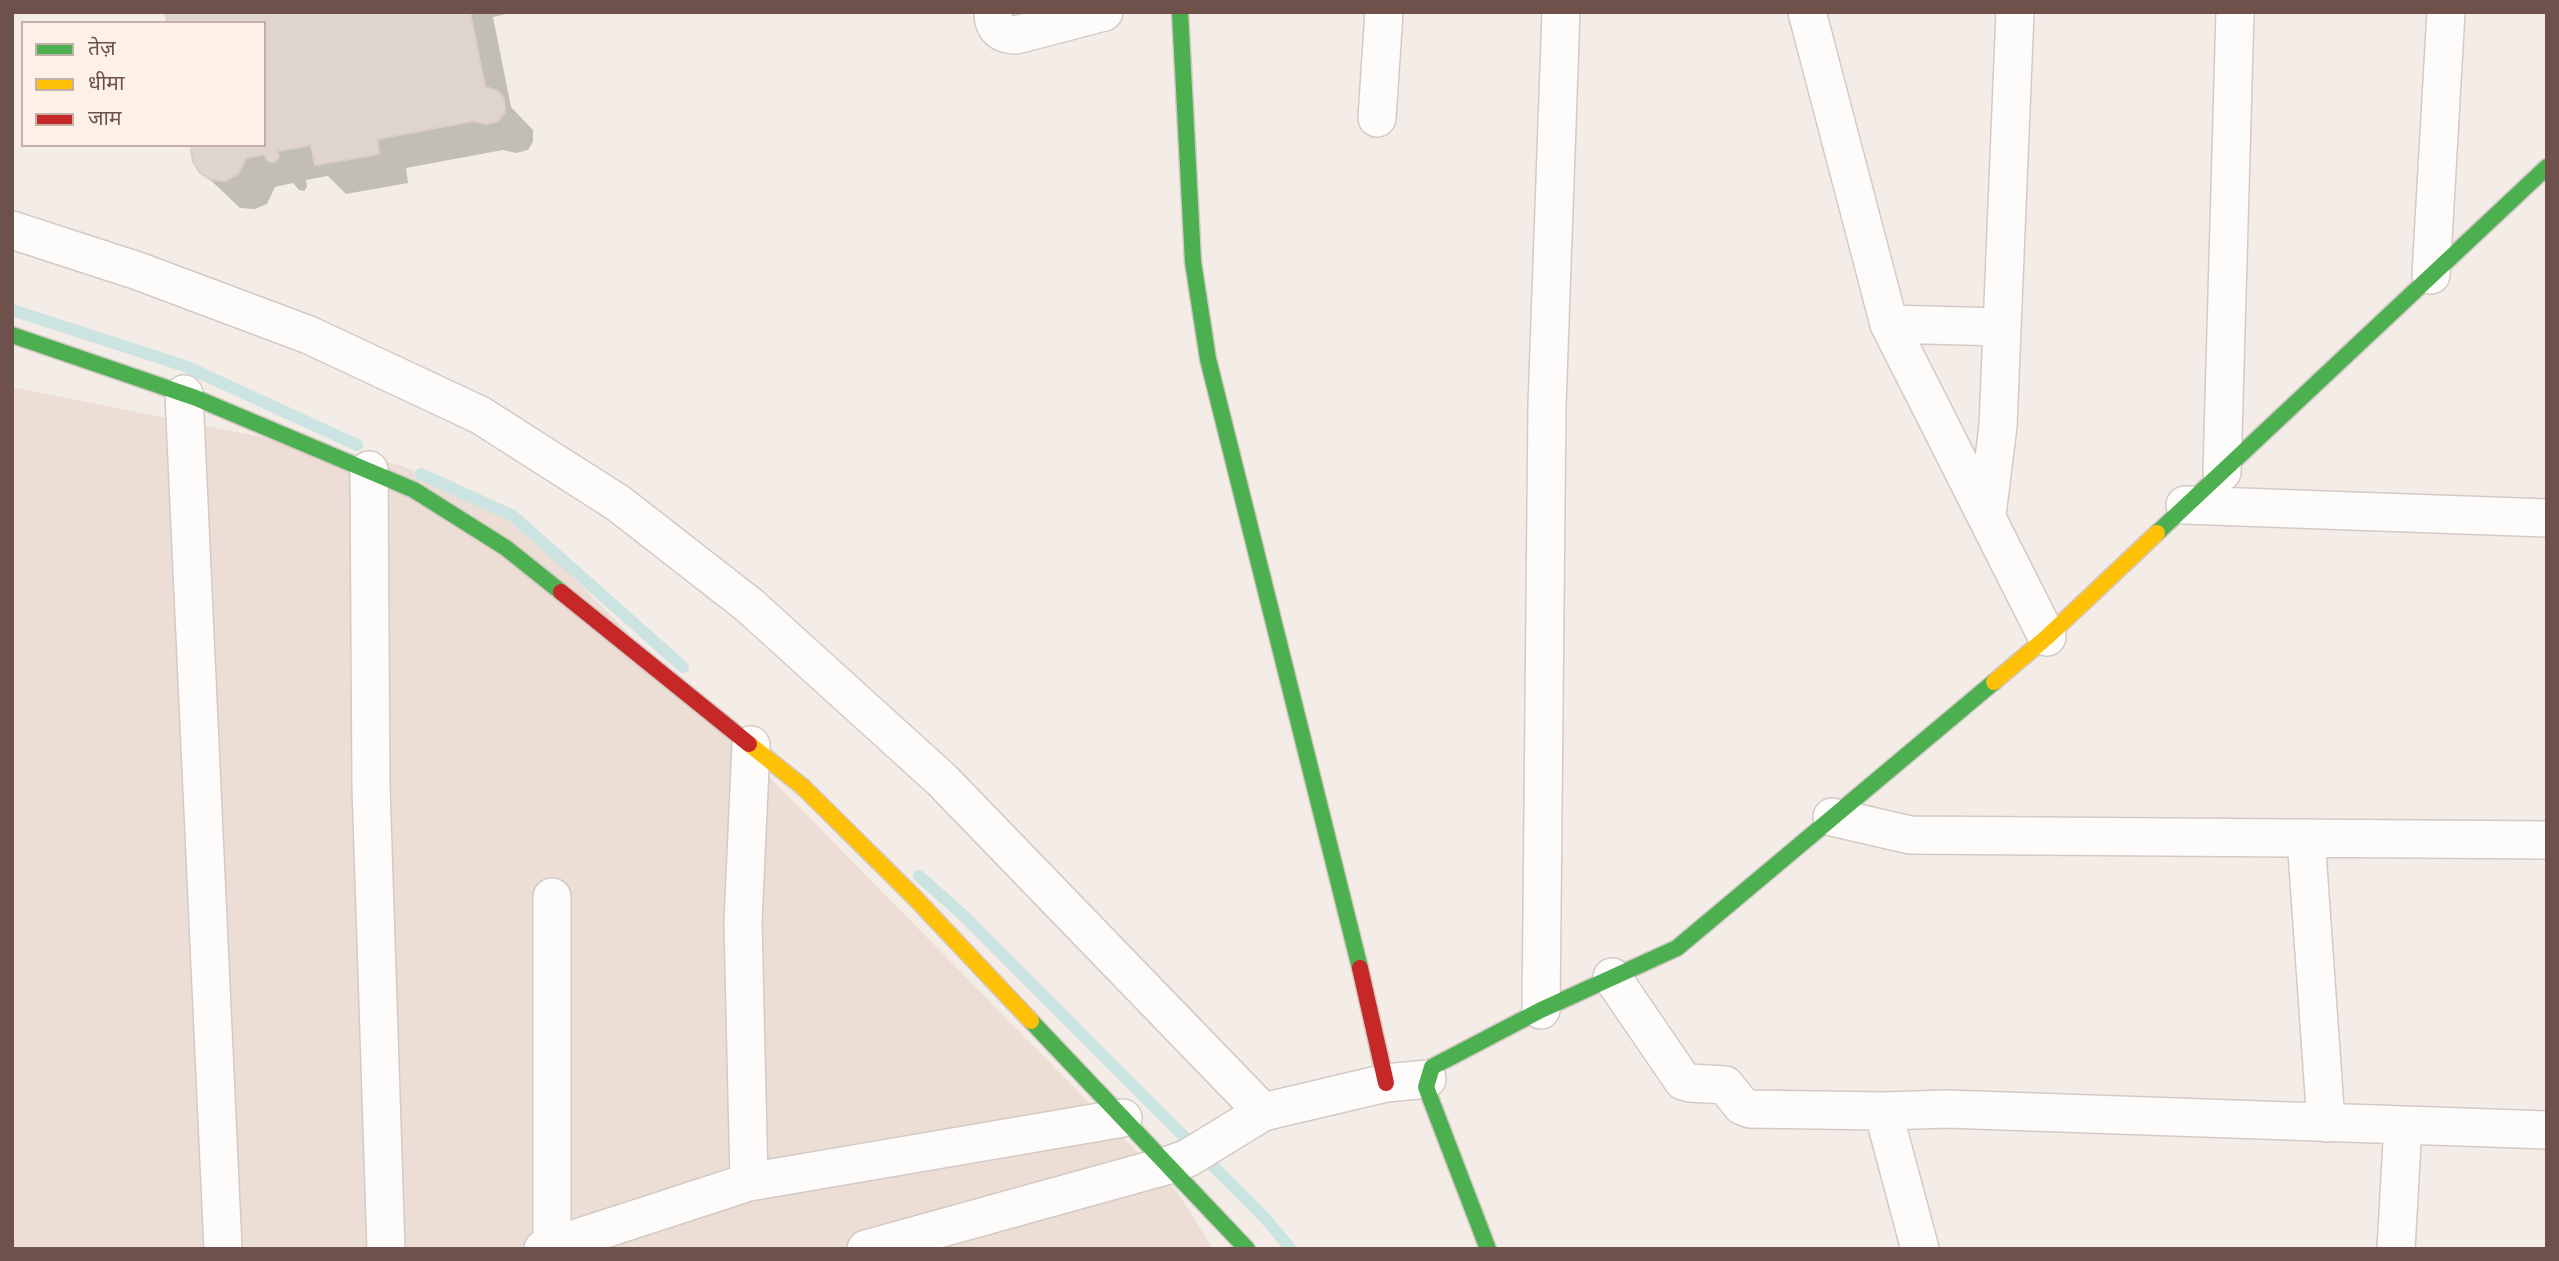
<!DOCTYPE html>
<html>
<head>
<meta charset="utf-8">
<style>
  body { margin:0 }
  #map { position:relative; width:2559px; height:1261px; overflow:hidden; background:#f4ede7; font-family:"Sofia Sans Condensed","Noto Sans Devanagari",sans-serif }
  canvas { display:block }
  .frame { position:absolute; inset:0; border:14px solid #6e514b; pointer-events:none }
  .legend { position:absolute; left:21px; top:21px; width:245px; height:126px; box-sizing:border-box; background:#fdf0e7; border:2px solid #c4b0a9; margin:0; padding:9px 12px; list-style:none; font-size:21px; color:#6e514b }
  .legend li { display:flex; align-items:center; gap:14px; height:35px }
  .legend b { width:35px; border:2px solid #c4b0a9 }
</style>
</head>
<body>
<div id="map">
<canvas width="2559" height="1261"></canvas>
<div class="frame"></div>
<ul class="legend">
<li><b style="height:9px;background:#4caf50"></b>तेज़</li>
<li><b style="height:9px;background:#ffc107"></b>धीमा</li>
<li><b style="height:9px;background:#c62828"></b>जाम</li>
</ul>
</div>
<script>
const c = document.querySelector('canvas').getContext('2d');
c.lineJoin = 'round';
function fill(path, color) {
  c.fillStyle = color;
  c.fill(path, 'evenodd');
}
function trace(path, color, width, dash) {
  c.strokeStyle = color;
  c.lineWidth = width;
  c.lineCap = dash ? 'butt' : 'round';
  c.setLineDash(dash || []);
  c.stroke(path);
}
fill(new Path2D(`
  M12 387 400 465 513 516 1178 1193 1213 1249H12Z`), '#edded5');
fill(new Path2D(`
  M167 12H515L493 17 511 107 533 130V142L528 150 516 153 503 150 406 168 408 183 346 194 328 176 306 180 307 187 304 191 299 190 293 183 275 187 267 204 255 209 240 208 202 172 264 145V23Z`), '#0003');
trace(new Path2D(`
  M12 310 185 366 357 445
  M421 474 513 516 683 667
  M919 876 963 915 1264 1217 1291 1249`), '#cbe4e1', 12);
const building = new Path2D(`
  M165 12H470L485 87 498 91 504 99 505 112 498 121 486 124 473 121 377 139 379 154 315 165 311 145 277 151 279 157 275 162 268 161 264 154 246 158 238 174 225 181 209 179 200 173 193 162 191 150 193 145H264V23H168Z`);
fill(building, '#e0d4d0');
trace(building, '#dccfca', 2);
const street = new Path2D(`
  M993 12C993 28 1001 35 1016 35L1104 12
  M1807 12 1889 324 2047 637
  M1377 118 1384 12
  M12 230 138 271 309 335 480 415 618 503 749 605 942 780 1263 1112
  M2431 275 2446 12
  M1889 324 2002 327
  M184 394 223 1249
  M369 470 371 786 386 1249
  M2222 472 2235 12
  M2185 505 2547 518
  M1987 515 1998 426 2015 12
  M1832 817 1910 835 2547 840
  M2306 838 2326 1123
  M552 897V1246
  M1612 977 1683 1081 1690 1083 1725 1085 1742 1106 1750 1109 1883 1111 1947 1109 2547 1130
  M1541 1010 1547 405 1561 12
  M1883 1111 1920 1249
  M749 1182 743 922 751 745
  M543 1249 749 1182 1123 1118
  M866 1249 1169 1165 1188 1158 1263 1112 1386 1083 1427 1079
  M2396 1249 2403 1125`);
const fast = new Path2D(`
  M1180 12 1193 262 1208 359 1360 968
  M12 335 196 398 414 490 506 548 561 592
  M2157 533 2547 167
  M1031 1021 1247 1249
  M1488 1249 1426 1087 1432 1067 1541 1010 1677 948 1994 682`);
const slow = new Path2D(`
  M1994 682 2047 637 2157 533
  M749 744 803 787 915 898 1031 1021`);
const jam = new Path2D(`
  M561 592 749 744
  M1360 968 1386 1083`);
trace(street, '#d3cac6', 40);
trace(fast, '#d2c8c4', 19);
trace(slow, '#d2c8c4', 19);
trace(jam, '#d2c8c4', 19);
trace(street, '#fdfcfb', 37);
trace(fast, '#4caf50', 16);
trace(slow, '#ffc107', 16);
trace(jam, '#c62828', 16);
</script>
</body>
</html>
